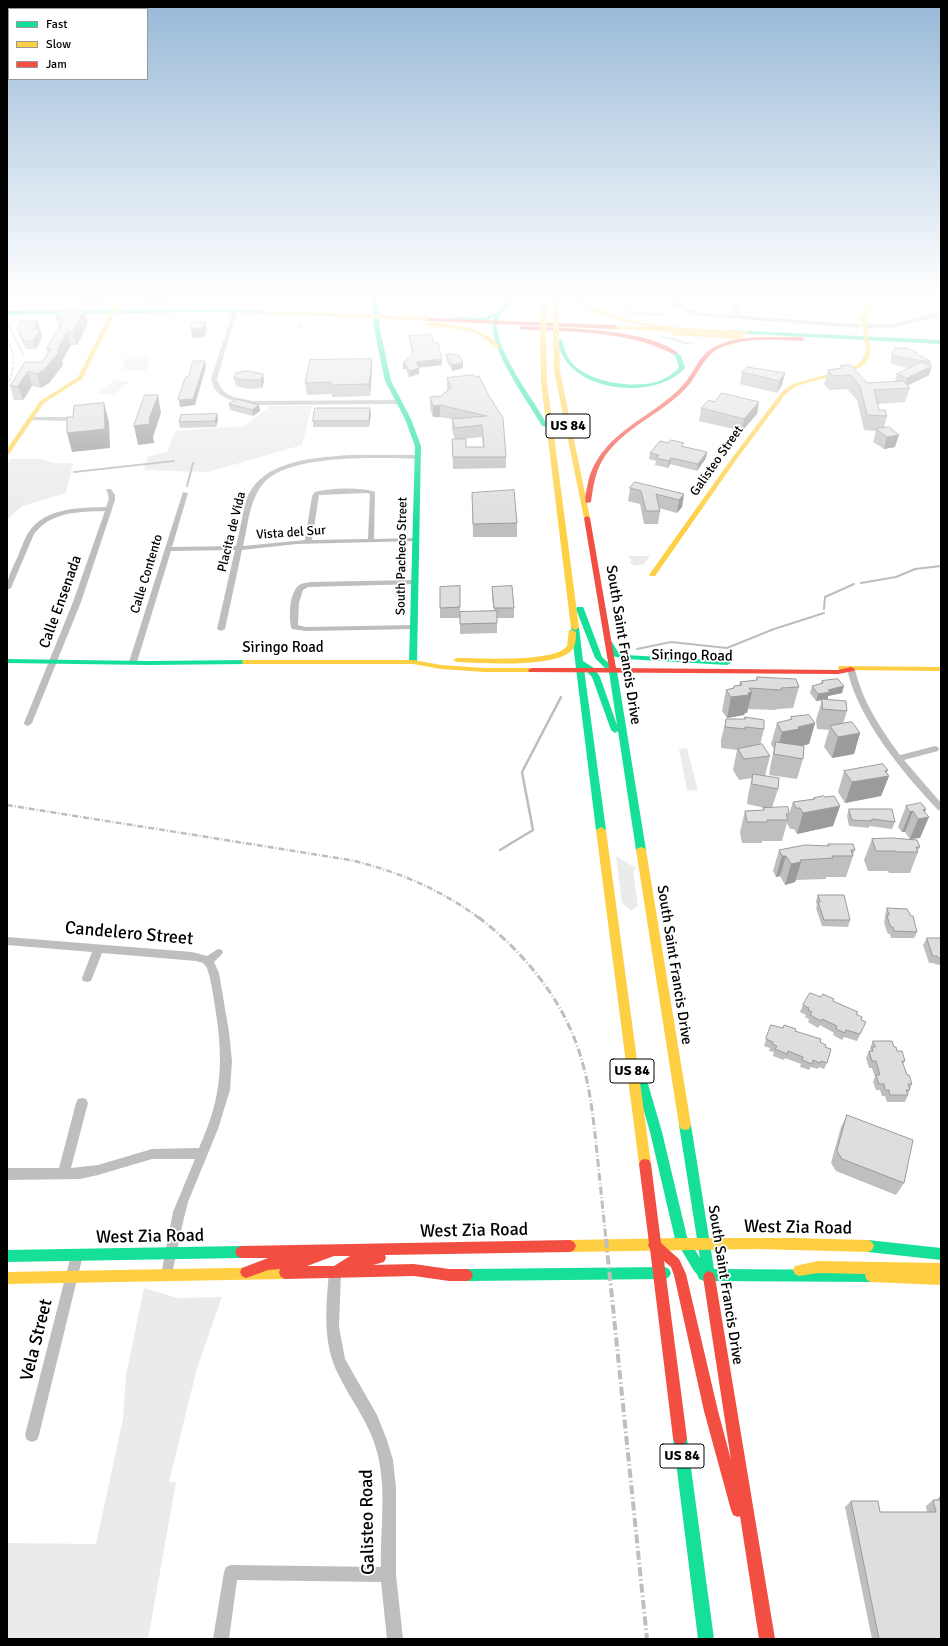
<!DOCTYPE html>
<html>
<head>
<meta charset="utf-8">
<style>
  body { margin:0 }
  #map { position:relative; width:948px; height:1646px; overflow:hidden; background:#fff; font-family:Signika,sans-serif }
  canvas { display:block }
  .frame { position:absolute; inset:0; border:8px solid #000; pointer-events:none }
  .legend { position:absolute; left:8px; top:8px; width:140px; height:72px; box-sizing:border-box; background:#fff; border:1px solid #999; margin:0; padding:5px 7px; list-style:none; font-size:12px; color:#000 }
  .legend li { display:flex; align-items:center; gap:8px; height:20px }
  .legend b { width:20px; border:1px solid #999 }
</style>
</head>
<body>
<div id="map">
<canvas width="948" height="1646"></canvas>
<div class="frame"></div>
<ul class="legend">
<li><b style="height:5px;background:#16e098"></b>Fast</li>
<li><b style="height:5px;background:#ffcf43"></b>Slow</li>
<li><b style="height:5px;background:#f24e42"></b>Jam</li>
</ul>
</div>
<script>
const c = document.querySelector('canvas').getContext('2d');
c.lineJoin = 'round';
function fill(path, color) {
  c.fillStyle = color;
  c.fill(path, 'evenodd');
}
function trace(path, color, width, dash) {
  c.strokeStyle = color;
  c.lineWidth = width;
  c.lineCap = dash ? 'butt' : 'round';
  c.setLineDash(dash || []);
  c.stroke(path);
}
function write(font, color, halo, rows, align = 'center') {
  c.font = font + ' Signika,sans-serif';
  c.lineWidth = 3.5;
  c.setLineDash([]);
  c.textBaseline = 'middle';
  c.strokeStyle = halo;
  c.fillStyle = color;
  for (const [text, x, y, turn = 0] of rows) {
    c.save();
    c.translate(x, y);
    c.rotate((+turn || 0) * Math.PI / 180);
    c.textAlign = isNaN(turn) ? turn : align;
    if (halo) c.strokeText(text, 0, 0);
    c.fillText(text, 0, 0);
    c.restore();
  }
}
fill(new Path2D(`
  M151 356 146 371H121L127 357Z
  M116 379 130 382 114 394H97Z
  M271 406H312L302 445 208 472 144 470 148 456 167 452 175 431 244 426Z
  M10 459H44C52 465 64 463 73 463L66 493 22 506 7 520V464Z
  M630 556H650L644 564 636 566 630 563 632 560 628 557Z
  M687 748 698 791 687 790 679 749Z
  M616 856 636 868 633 871 638 906 631 911 622 903Z
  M144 1288 178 1298 222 1297 197 1368 169 1482H176L148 1639H7V1543L96 1544 123 1419 126 1375Z`), '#ebebeb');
trace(new Path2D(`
  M624 303 628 305 629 310 636 313 666 315
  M7 323 24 356
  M298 324 302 327
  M661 337C674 337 679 343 691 344`), '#bdbdbd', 1.5);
trace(new Path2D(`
  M74 472 174 461
  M187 486 193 463
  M861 583 896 577 915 569 941 566
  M824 609 825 597 854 584
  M637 649 671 642 727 648 774 629 824 613`), '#bdbdbd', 2);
trace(new Path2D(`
  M500 850 533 830 522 772 561 697`), '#bdbdbd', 2.5);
fill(new Path2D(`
  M666 296H671C686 316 714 314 737 315L732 305 734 304 743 316 858 324 861 326 858 328 701 316C686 312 675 309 666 296Z
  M235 310 237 311 217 379C223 398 235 397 253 401L399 400 402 402 399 404 253 405 228 399 219 394 214 388 211 379 233 311Z
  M941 312V316L892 328H864L861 326 864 324H892Z
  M30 417H71L74 419 71 421 28 420 27 419Z
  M349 455H417L420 457 417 459C380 458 286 453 262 485 249 502 248 526 243 546L305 540 312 496 315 492C331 488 359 487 375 492L374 539 415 538 417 539V541L297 544 242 550 225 629 221 631 217 629 235 550 171 551 137 662 136 664H130L129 662 183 492 188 493 172 547 236 546C240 531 242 516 246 501 260 460 313 458 349 455ZM366 493 370 494 368 539 312 540 319 495Z
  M107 489H111L115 495V500L81 602 32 723 28 726 25 725 24 723 73 602 105 511C78 512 52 511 34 534L11 588 7 590C7 577 13 567 18 556 21 548 24 540 28 533 45 507 79 508 106 507 109 500 110 496 106 490Z
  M414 580H417V584L308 587 303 590 299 603 298 624V625L306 627 414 625 418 627 417 629 306 631 292 629 291 627C289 616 289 595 298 586 301 583 306 583 310 582Z
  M848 667H851L855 669C862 701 881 729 900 755L935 746 938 747 939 749 938 751 904 760 941 803V811L938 810C903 773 858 719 847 669Z
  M7 937 192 952 207 956 218 949 222 950 223 953 214 962 219 973 229 1032 232 1061 230 1090 218 1129 188 1202 183 1222 171 1279 167 1281 163 1279 161 1275 173 1212 195 1159H152L98 1175 80 1179 7 1180V1168H59L76 1103 78 1099 82 1098 86 1099 88 1103 71 1168 98 1165 152 1149 199 1148C222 1097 224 1062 215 1007 213 994 211 980 207 968L203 963 196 961 102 953 91 981 87 982 83 981 82 978 92 952 7 945Z
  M77 1249 81 1251 83 1255 39 1435 37 1440 32 1442 27 1440 25 1435 71 1255 73 1251Z
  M335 1266 339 1268 341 1272 339 1327 345 1359 377 1415 387 1440 393 1460 396 1488V1575L403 1639H387L381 1582 237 1580 229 1639H213L224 1572 226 1567 231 1565 381 1567C380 1530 387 1489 377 1452 370 1424 352 1402 339 1376 322 1343 326 1308 329 1272L331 1268Z`), '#bebebe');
fill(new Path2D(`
  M370 296H375L380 314 379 324 391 381 411 419 421 446 417 662 413 664 409 662 415 446 405 419 385 381 373 324 374 314Z
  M512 296H517C510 304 501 310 498 321 491 346 536 402 548 426L547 427 542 426C529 401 483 344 495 317L482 322 455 321 452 319 455 317 481 318 497 313Z
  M204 310 265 311 267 312 265 313 204 312 7 315V311Z
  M732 330 941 340V344L730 333V331Z
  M557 339 562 340C564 349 567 358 574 365 592 383 638 390 662 380 668 377 674 373 679 368L676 357 672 353 675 351 681 356 685 368C658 399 582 393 563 356 560 351 557 344 557 339Z
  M577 607H583L584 609 602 657 617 671 646 850 644 852H638L636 850 618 731 615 733 611 730 592 677 584 669 606 830 601 833 596 830 571 628 572 626H578L579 628 583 661 594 668 600 677 617 725 609 672 595 658 576 609Z
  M606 642H612L618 652 626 655 727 661 731 663 727 665 626 659 612 656 605 644Z
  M7 659 148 661 246 660 250 662 246 664 148 665 7 663Z
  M642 1079 646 1081 648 1084 662 1132 687 1237 700 1258 679 1125 681 1121 685 1120 689 1121 691 1125 714 1269 871 1270 875 1272 877 1276 875 1280 871 1282 713 1281 709 1283 699 1279 697 1274 694 1271 675 1239 650 1132 636 1084 638 1081Z
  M868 1240 941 1248V1260L868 1252 864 1250 862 1246 864 1242Z
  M241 1246 245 1248 247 1252 245 1256 241 1258 7 1262V1250Z
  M665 1267 669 1269 671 1273 669 1277 665 1279 467 1281 463 1279 461 1275 463 1271 467 1269Z
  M680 1431 685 1433 687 1438 714 1639H698L673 1438 675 1433Z`), '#16e098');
fill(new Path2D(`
  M119 296H124L82 379 44 403 9 454 7 455V449L40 401 78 377Z
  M543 296H547L546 318 543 320 540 318Z
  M553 296H557L559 318 556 320 553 318Z
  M568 296C578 296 584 303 593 307 605 312 618 316 631 320 668 329 707 329 745 331L748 333 745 335 615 329 613 328V326L654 327C624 322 592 315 568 296Z
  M873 296H878C875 302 869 309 867 315 863 337 883 356 857 369L800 385 793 388 785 395 736 460 655 576H651L649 575 732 458 781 393 789 386 796 383 853 367C874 356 863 340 862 321L858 320Z
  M265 311 429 317 432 319 429 321 263 313V311Z
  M428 322C454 324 482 326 501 347L496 348C474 326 454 330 426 325V323Z
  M674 332 741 335 744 337 741 339 672 335V333Z
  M543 333 546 335 547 382 579 628 575 630 571 628 541 382 540 335Z
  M556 334 559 336 560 371 590 518 587 520 584 518 554 371 553 336Z
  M569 630H572L576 632C576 639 576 647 570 652 550 668 483 663 457 662L453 660 457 658C478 658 555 663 567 646Z
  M243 660H413L441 665 484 668H532L536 670 532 672H484L441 669 413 664H243L242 662Z
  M839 666 941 667V671L842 670H839L838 668Z
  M601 827 606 830 651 1164 649 1168 645 1169 641 1168 639 1164 596 830Z
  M641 847 644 848 646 850 691 1125 689 1129 685 1130 681 1129 679 1125 636 850 638 848Z
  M682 1238H794L868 1240 872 1242 874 1246 872 1250 868 1252 756 1249 570 1252 566 1250 564 1246 566 1242 570 1240Z
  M818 1261 941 1263V1285L871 1282 867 1280 865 1276 866 1274 818 1273 799 1276 795 1274 793 1270 795 1266Z
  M285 1267 289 1269 291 1273 289 1277 285 1279 7 1284V1272Z`), '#ffcf43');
fill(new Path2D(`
  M427 318 615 325 618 327 615 329 429 321 427 320Z
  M522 326C562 328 647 328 678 353L673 354C637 336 599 333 560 331 547 330 533 331 520 329V327Z
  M770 337H802L805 339 802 341C775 340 746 337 720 348 703 356 699 374 687 387 662 415 622 427 602 461 595 473 593 488 591 502L586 503C584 497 587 489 588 483 600 432 652 419 683 385 694 373 698 357 711 349 728 338 751 337 770 337Z
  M587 516 590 518 616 668 838 670 851 667 855 669 854 671 838 674 529 672 528 670 532 668H609L584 518Z
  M645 1159 649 1160 651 1164 661 1243 679 1259 686 1274 718 1411 731 1460 703 1277 705 1273 709 1271 713 1273 715 1277 775 1639H759L740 1516 738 1517 733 1515 731 1510 704 1411 674 1275 671 1267 664 1261 687 1438 685 1443 680 1445 675 1443 673 1438 650 1249 648 1245 649 1243 639 1164 641 1160Z
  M570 1240 574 1242 576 1246 574 1250 570 1252 385 1255 386 1258 384 1262 373 1265 414 1264 449 1269H467L471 1271 473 1275 471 1279 467 1281H449L414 1276 285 1279 281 1277 279 1273 280 1269 268 1270 246 1278 242 1276 240 1272 242 1268 268 1258H273H241L237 1256 235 1252 237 1248 241 1246ZM334 1256H350L334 1266H307Z`), '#f24e42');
trace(new Path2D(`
  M7 338C15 355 16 369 7 386`), '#bebebe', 1.5, [3.5, 1, 0.5, 1]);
trace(new Path2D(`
  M7 805 350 860C397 871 440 889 479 918`), '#bebebe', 2.5, [6, 2, 1, 2]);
trace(new Path2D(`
  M478 917C519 948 556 991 575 1040 589 1076 593 1114 597 1153 600 1182 603 1211 606 1240`), '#bebebe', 3, [8, 2.5, 1, 2.5]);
trace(new Path2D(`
  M606 1239 647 1639`), '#bebebe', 4, [9, 3, 1.5, 3]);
const slowBridge = new Path2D(`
  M543 318V335
  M556 318V336`);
trace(slowBridge, '#dbdbdb', 6, []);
trace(slowBridge, '#ffcf43', 5.5);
fill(new Path2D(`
  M80 296H106L104 299 97 301 96 303H85L82 306Z
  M146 296H168L163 304H147Z
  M210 296H225L224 300H211Z
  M61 310 88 323 77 345H71L62 361 63 365 49 383 41 388 32 386 23 400H14L10 386 25 362H42L48 354 46 349 59 329 56 318Z
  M38 321 42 337 36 349H26L19 335 17 328Z
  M409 336 434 343 442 365 419 367V374L409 377 406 369H403V363L412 355 410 342Z
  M446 354 463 362V368L452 371 446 360Z
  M892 355 931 362 930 365 932 366 929 375 907 386 910 388 905 402 878 404 879 410 887 416 884 428 895 447 884 449 873 442 876 431 864 430 857 400 847 389 829 390 824 384 828 370 840 368 841 366 867 383 895 381 897 374 909 368 901 367 890 363Z
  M372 359V371L370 396 332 397V394L307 395 305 383Z
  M742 372 785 373 782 385 777 393 740 384Z
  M263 374 264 382 262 388 248 389 236 386 234 378Z
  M474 375 506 457V468L453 469 452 439H455L452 430V419L440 417H433L430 409V397L441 396 447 390V378ZM482 437 483 447H466L463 439Z
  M714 402H759L757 414 742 431 699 421 701 408Z
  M229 404 259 405 260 411 253 416 230 410Z
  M217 414 218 420 216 427 180 428 179 422Z
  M371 414 369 427H313V421Z
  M684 447 707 452 706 458 697 471 670 464 668 468 655 465 656 461 649 459 650 453Z
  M630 488 684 494 682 507 677 513 659 508 660 511 658 524H644L640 504 628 501Z
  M472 493 517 523V537H473Z
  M460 586V612L494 611 492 597V587L514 608V618H497V633L460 634V618H440V587Z
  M757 677 799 687 793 708 777 709 776 710 748 709 747 713H745L744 715 727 718 722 711 726 690 733 688 734 686H739L740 682 756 680Z
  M822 681 842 693 828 696V699H823L847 711 843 724 860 733 854 754 832 758 824 747 829 730 817 729 816 720 822 700 816 701 810 693 812 686 821 683Z
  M745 717 764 729 760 745 770 756 765 776 778 789 772 808 789 814 793 802 813 799 814 798 825 797 840 806 833 826 797 834 794 829H790L787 823 782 841H762V843H742L740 832 745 811 763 810V808H765L747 804 748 795 752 778 739 780 733 770 737 750 721 748V740L726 719H744Z
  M791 717 815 723 809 744 800 746 803 759 797 779 769 775 771 763 774 749 771 744 777 723 790 720Z
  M844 771 887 773 889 776 881 796 845 803 838 792Z
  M906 806 926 809 925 812 920 838 910 839 905 832H902L898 827Z
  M849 809 895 822 892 829 869 826V828L849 826 847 816Z
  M872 839 920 847 918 850V852L910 873H889L888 871H868L864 860Z
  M828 844 855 850 853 855V856L846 877H826V879L796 880 795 882 785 885 780 876 776 877 773 871 779 850 828 846Z
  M818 895 850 920 848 927 822 926 816 908 817 906 816 901Z
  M887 908 917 932 914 938H891L890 934H888L886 929 884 922 885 918V915Z
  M927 938H941V965L934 964V963H929L923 945Z
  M821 997 834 999 833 1001 857 1014 861 1020 863 1029 857 1041 844 1037 842 1040 833 1035 834 1033 820 1025 818 1028 808 1022 809 1019 805 1017 806 1015 800 1012 803 1005Z
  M771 1025 795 1031 820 1042 825 1047 827 1063 824 1069 819 1067 818 1069 811 1067 809 1070 800 1067 801 1064 785 1058 784 1060 773 1056 774 1052 769 1051 770 1048 764 1046Z
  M873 1041 894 1047 905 1061 903 1064 907 1075 912 1084 908 1094V1095L905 1102H887L885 1096H882L880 1090H876L873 1082 875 1077 872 1068H869L866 1058 869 1051H870L871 1050 870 1048Z
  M847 1115 904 1183 896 1195 836 1171 831 1163 841 1127Z
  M940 1497 941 1639H872L845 1507 851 1501 880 1512H927L926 1506 933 1500H936Z`), '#bfbfbf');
fill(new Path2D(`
  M80 296H83L85 303 82 306Z
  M94 296H106L104 299 97 301 96 303Z
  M162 296H168L163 304Z
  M84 310 88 323 77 345 73 331Z
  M38 321 40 329H33Z
  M205 322 207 330 204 337 192 338 191 329Z
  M40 329 42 337 36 349 33 341Z
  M67 332 71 345 62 361 63 365 49 383 41 388 37 374 57 351Z
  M372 359V371L370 396 369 384Z
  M442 359V365L416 368V362Z
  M205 361 206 367 195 405 180 407 179 400Z
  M463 362V368L452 371V365Z
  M403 363H405L406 369H403Z
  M932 366 929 375 904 387 907 378Z
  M419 368V374L409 377V371Z
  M28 371 32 386 23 400 18 386Z
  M785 373 782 385 777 393 779 381Z
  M263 374 264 382 262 388 261 380Z
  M158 395 161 413 153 437 154 443 138 445 134 426 149 419Z
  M759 402 757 414 742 431 744 419Z
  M104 403 109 422 110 448 72 452 67 433Z
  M259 405 260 411 253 416 252 410Z
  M440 405V417H433V406Z
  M370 408 371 414 369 427V421Z
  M217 414 218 420 216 427 215 421Z
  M899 435 895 447 884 449 887 437Z
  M707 452 706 458 697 471 698 464Z
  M671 458 670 464 668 468 669 461Z
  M684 494 682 507 677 513 679 500Z
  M844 686 842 693 828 696V699L816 701 818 694 828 690Z
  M752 692 747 713H745L744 715 727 718 731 697Z
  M815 723 809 744 777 753 782 732Z
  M860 733 854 754 832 758 838 737Z
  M888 770 885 776H889L881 796 845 803 852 782Z
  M840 806 833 826 797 834 803 813Z
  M926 809 922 818 929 817 920 838 910 839 918 819 923 810Z
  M913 811 905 832H902L910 812Z
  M782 856H786L780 876 776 877Z
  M801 862 795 882 785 885 791 864Z`), '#9b9b9b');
const building = new Path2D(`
  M61 310H84L73 331 67 332 57 351H60L45 369 37 374 28 371 18 386H10L25 362H42L51 349H46L66 318H56Z
  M21 321H38L33 329H40L33 341H24L17 328Z
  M193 322H205L203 328 191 329Z
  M432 335 434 343H438L442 359 416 362 419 368 409 371 405 363H403L413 354 409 336Z
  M895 348H907L931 362 904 358 892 355Z
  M446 354 458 355 463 362 452 365Z
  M372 359 369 384 331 385V382L305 383 310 360Z
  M193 361H205L193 399 179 400 178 399 185 378 189 375Z
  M922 362 932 366 907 378 897 374Z
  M851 365 867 383 903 381 910 388 874 390 879 410H885L887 416 867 415 860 386 851 375 833 376 828 370 842 368 841 366Z
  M747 367 785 373 779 381 742 372Z
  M249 371 263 374 261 380H246L234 378 236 373Z
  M474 375 475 377 479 376 489 396 503 418 506 457H453L452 439H466V447H484L482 425 455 428 452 419 487 416 440 405 433 406 430 397 441 396 451 388 447 378Z
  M722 393 759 402 744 419 701 408 709 400 714 402Z
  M145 395H158L149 419 150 424 134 426Z
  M237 399 259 405 252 410 229 404Z
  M104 403 105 429 67 433V417H73L74 406Z
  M315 408H370L369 421H313Z
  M217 414 215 421 179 422 181 415Z
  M889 427 899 435 887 437 876 429Z
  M671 440 684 443 681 446 707 452 698 464 671 458 669 461 656 458 659 455 650 453 660 441 668 443Z
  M635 482 684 494 679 500 656 494 660 511H646L641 491 630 488Z
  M514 490 517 523 473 524 472 493Z
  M460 586V607L440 608V587Z
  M512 586 514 608H494L492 587Z
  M497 611V623L460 624V612Z
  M757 677 796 679 799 687 781 688V690L749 688 752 692 748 693 749 695 731 697 726 690 734 688V686L742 685 740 682 757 680Z
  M838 679 844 686 828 690 830 692 818 694 812 686 823 683 822 681Z
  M822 699 846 701 847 711 823 709Z
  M809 715 815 723 798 727 799 729 782 732 777 723 792 719 791 717Z
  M745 717 764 720V729L745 727V729L725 727 726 719H745Z
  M852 722 860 733 838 737 830 726Z
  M776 742 804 746 803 759 774 754Z
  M762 744 770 756 744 759 738 749Z
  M883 764 888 770 885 771 889 776 852 782 844 771Z
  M753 774 779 778 778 789 752 784Z
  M824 796 825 797 834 796 840 806 803 813 800 808H796L793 802 815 799 814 798Z
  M921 803 926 809 923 810 929 817 918 819 913 811 910 812 906 806Z
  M788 807 789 814H786L788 820H767V822H747L745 811 764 810 763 808Z
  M849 809H892L895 822 872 819 871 821 852 820Z
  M892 838 917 840 920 847H916L918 852H897L896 851H876L872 839Z
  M828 844H853L855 850H851L853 856H832L833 858 800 860 801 862 791 864 786 856H782L779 850 805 845 829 846Z
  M818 895H844L850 920H824L818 902H820Z
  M887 908 907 909 911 916H913L917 932 894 931 893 927H891L889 923 887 915H889Z
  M927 938H941V958H938L937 956H933Z
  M810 993 821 997 823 994 834 999 833 1001 858 1012 856 1014 862 1017 861 1020 866 1022 860 1034 846 1030 845 1033 836 1029 837 1026 822 1019 821 1021 810 1015 812 1012 808 1010 809 1008 803 1005Z
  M771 1025 783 1028 784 1025 796 1029 795 1031 821 1039 820 1042 826 1045 825 1047 831 1049 827 1063 821 1061 820 1063 813 1060 812 1064 802 1060 803 1057 788 1051 787 1054 775 1049 777 1046 772 1044 773 1042 766 1039Z
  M873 1041H892L894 1047H896L897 1051H902L905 1061H902L907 1075H909L912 1084H908L910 1090H906L908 1095H890L889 1090H885L884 1084H879L876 1075H880L876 1061H872L869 1051H873L872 1047H875Z
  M847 1115 913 1140 904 1183 842 1159 837 1151Z
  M940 1497H941V1639H879L851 1501H878L880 1512H936L933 1500H940Z`);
fill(building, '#dedede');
trace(building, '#9b9b9b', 1);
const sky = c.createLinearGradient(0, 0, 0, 527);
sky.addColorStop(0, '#97b8d7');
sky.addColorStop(0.56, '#fff');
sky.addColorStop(1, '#ffffff00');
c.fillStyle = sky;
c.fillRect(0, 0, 948, 527);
write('13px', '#000', '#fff', [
  ["Galisteo Street",717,461,-55],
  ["Placita de Vida",232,532,-76],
  ["Vista del Sur",291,533,-4],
  ["South Pacheco Street",402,556,-89],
  ["Calle Contento",147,574,-73]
]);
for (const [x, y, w] of [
  [568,426,44],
  [632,1071,44],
  [682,1456,44]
]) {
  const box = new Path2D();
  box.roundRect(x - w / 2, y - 12, w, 24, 3);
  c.fillStyle = '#fff';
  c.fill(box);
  trace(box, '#000', 1);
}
write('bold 14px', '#000', null, [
  ["US 84",568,426],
  ["US 84",632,1071],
  ["US 84",682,1456]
]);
write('15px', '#000', '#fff', [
  ["Calle Ensenada",61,602,-70],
  ["South Saint Francis Drive",623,645,81],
  ["Siringo Road",283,648],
  ["Siringo Road",692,656,1],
  ["South Saint Francis Drive",674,965,81],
  ["South Saint Francis Drive",725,1285,81]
]);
write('18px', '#000', '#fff', [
  ["Candelero Street",129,934,5],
  ["West Zia Road",798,1228,1],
  ["West Zia Road",474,1231,-1],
  ["West Zia Road",150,1237,-1],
  ["Vela Street",37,1340,-76],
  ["Galisteo Road",368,1522,-91]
]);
</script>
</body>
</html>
